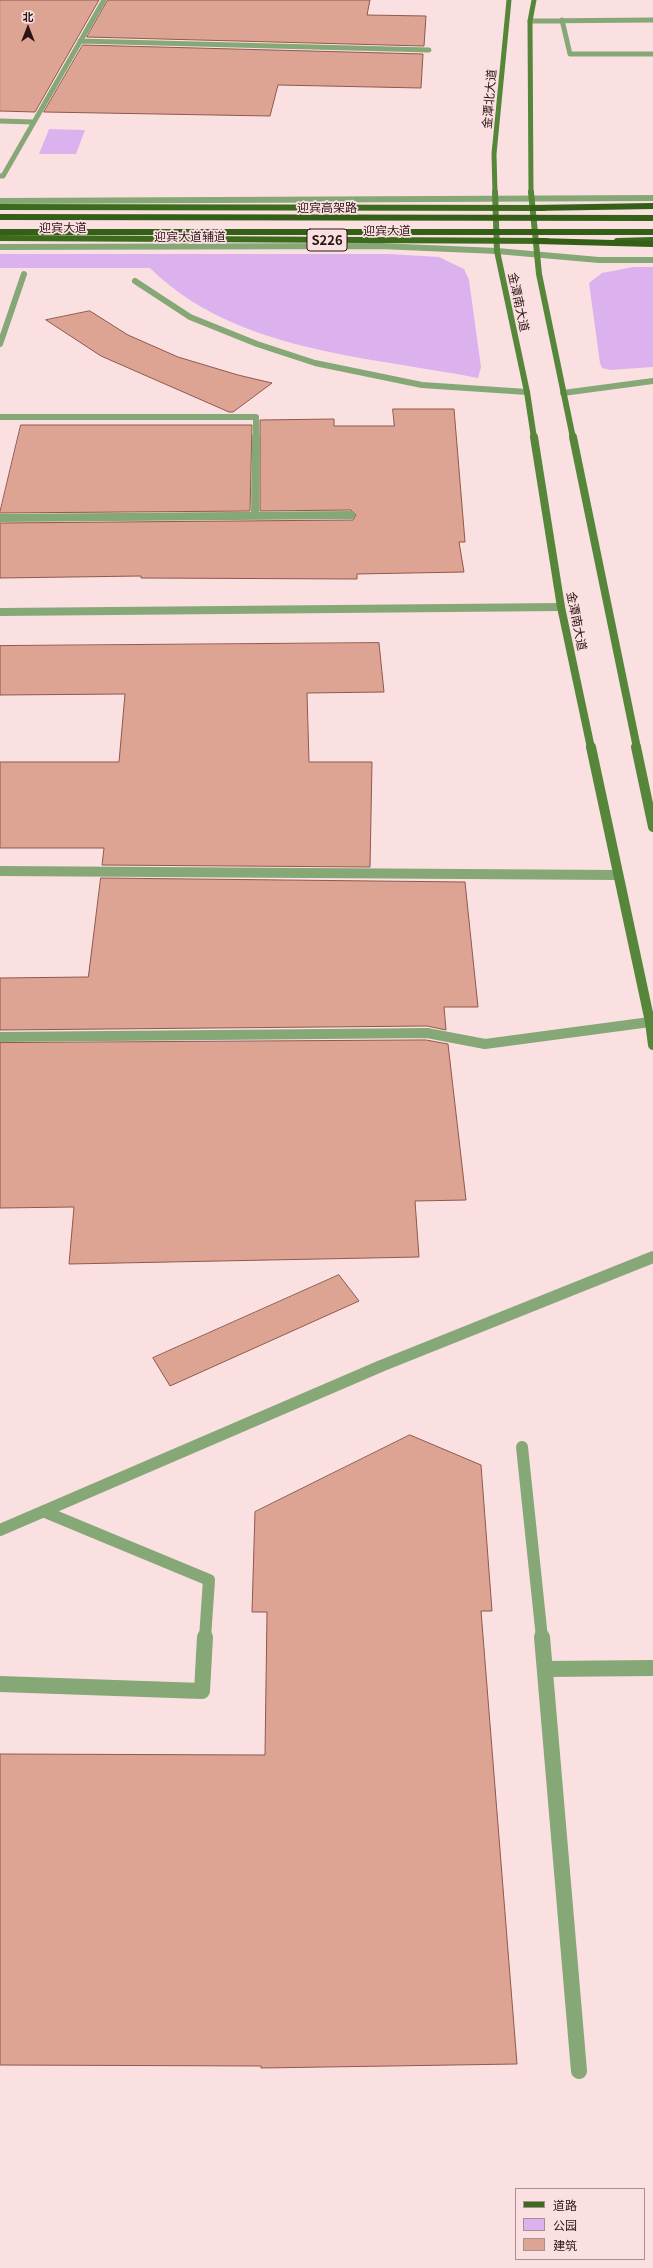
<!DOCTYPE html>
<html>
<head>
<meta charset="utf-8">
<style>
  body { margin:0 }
  #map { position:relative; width:653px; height:2268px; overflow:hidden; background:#fbe0e1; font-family:Georgia,"Noto Sans SC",serif }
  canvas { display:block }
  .legend { position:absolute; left:515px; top:2188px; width:130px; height:72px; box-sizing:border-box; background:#fbe0e1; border:1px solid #a88f90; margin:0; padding:5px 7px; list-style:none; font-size:12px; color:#2b1516 }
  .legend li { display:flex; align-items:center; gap:8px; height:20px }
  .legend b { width:20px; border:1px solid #a88f90 }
  .north { position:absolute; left:8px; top:8px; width:40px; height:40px; -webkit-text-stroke:3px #fbe0e1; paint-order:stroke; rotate:0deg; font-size:11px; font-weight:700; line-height:16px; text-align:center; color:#2b1516 }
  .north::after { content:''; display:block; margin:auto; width:14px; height:18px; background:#2b1516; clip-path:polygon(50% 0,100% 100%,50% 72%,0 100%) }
</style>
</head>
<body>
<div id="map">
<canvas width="653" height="2268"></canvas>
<ul class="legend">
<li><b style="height:5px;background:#3c6b1e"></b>道路</li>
<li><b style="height:11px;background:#dcb2ee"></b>公园</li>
<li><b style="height:11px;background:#dda393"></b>建筑</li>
</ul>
<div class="north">北</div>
</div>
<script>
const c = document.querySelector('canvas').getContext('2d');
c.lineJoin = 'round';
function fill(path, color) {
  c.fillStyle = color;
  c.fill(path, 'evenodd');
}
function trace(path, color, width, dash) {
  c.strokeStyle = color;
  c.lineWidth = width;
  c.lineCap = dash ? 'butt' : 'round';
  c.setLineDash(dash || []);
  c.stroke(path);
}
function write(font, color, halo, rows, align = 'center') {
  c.font = font + ' Georgia,"Noto Sans SC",serif';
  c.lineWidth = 3.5;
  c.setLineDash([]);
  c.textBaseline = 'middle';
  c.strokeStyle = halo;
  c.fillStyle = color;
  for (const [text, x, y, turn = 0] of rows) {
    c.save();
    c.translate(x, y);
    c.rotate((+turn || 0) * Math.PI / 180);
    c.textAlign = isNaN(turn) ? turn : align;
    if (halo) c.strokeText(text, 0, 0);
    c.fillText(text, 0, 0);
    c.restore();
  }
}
fill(new Path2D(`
  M49 129 85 130 76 154H39Z
  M0 254H389L439 257 464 269 469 280 481 367 478 378C367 356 235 352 150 268H0Z
  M633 267H653V367L610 370 602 368 600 363 589 283 602 273Z`), '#dcb2ee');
const building = new Path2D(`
  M0 0H99L35 112 0 111Z
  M108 0H370L367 15 426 16 424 46 87 37Z
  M83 45 423 54 421 88 278 85 270 116 44 112Z
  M90 311 128 335 178 357 238 375 272 383 233 412H229L101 356 46 320Z
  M393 409H454L465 542H459L464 572 357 574V579L141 578V576L0 578V523L353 520 356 515 351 510 260 511V420L334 419V426H394Z
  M21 425H252L250 511 0 513Z
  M379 643 384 692 307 693 309 762H372L370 867 102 865 104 848H0V762H119L125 694 0 695V646Z
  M101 878 465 882 478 1007H444L446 1030 427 1026 0 1030V978L88 977Z
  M426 1040 448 1044 466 1200 415 1201 419 1257 69 1264 74 1207 0 1208V1043Z
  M339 1275 359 1301 170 1386 153 1358Z
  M410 1435 481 1465 492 1611H481L517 2064 261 2068V2066L0 2065V1754L265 1755 267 1612H252L255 1512Z`);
fill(building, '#dda393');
trace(building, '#8e594c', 1);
trace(new Path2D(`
  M562 20 570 54H653
  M530 21 653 20
  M80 41 429 50
  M0 121 33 122
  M0 176H3L104 0`), '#86a776', 5);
trace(new Path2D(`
  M0 344 24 274
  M0 417H256V438`), '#86a776', 6);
trace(new Path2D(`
  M255 516 256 437
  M0 518 351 515`), '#86a776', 8);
trace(new Path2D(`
  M135 281 190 317 257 344 315 363 422 385 527 392
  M563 393 653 381`), '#86a776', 6);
trace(new Path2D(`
  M0 871 618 875
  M0 1037 427 1033 485 1044 650 1022`), '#86a776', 10);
trace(new Path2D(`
  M522 1447 542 1638
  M45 1512 209 1580 205 1638`), '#86a776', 12);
trace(new Path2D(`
  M542 1637 579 2071
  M545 1669 653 1668
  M0 1684 202 1691 205 1637`), '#86a776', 16);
trace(new Path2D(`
  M0 201 653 198
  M0 247 380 246 497 251 599 260H653`), '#86a776', 6);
trace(new Path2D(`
  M0 612 561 607`), '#86a776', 8);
trace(new Path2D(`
  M0 1530 381 1366 653 1257`), '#86a776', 12);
trace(new Path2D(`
  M495 193 494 154 509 0
  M531 193 530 21 534 0`), '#56863a', 5);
trace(new Path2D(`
  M495 192 497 251 527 392 534 438
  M531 192 539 274 573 438`), '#56863a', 6);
trace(new Path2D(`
  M534 437 561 607 591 748
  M573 437 637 748`), '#56863a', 8);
trace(new Path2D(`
  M591 747 650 1022 653 1045
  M636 747 653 827`), '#56863a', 10);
trace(new Path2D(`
  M0 207 544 208
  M0 238 547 241
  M617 241 653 240`), '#3c6b1e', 6);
trace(new Path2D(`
  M533 208 653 206
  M536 241 653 244`), '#345f16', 6);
trace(new Path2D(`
  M0 217 653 218
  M0 232H653`), '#345f16', 6);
write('12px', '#2b1516', '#fbe0e1', [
  ["金潭北大道",489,99,-85],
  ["迎宾高架路",327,207],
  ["迎宾大道",63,227],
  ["迎宾大道",387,230],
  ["迎宾大道辅道",190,236],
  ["金潭南大道",519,302,78],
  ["金潭南大道",577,621,79]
]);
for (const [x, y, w] of [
  [327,240,40]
]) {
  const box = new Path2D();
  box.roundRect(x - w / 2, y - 11, w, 22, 3);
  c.fillStyle = '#fbe0e1';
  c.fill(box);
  trace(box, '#2b1516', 1);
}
write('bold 13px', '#2b1516', null, [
  ["S226",327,240]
]);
</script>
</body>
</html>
